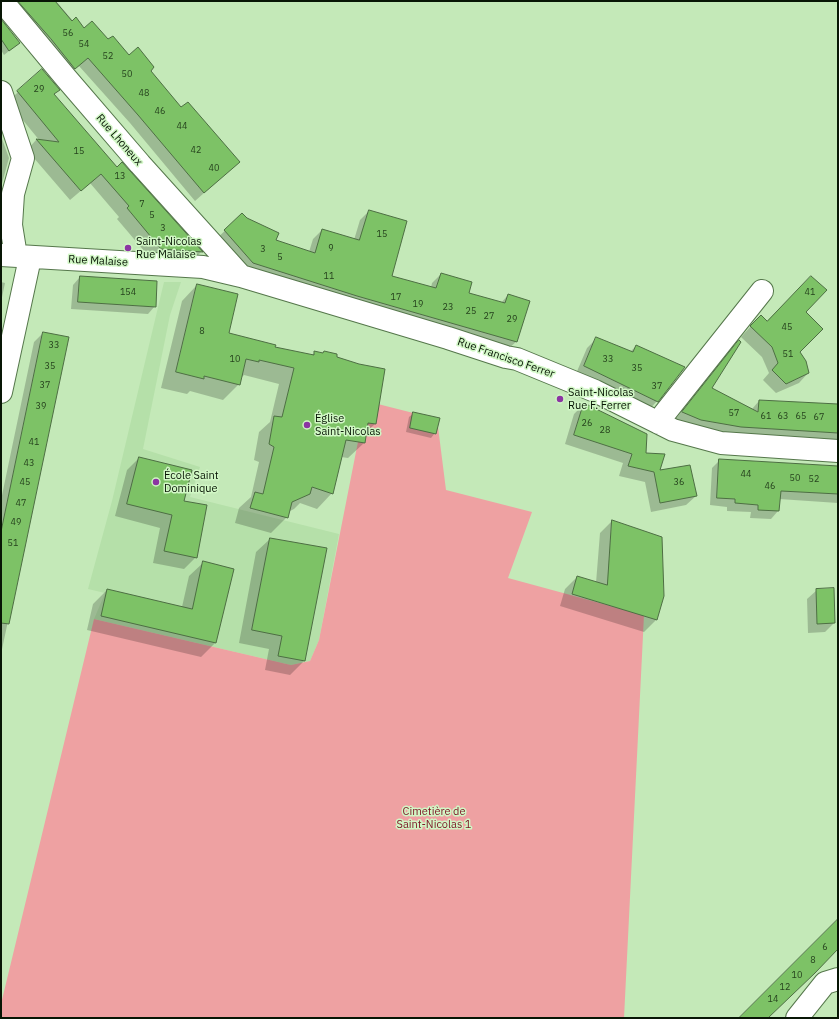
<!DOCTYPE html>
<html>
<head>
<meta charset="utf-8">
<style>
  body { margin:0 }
  #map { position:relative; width:839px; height:1019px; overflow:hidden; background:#c4e9b8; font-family:"IBM Plex Sans",sans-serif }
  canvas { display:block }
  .frame { position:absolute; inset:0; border:2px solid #081605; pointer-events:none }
</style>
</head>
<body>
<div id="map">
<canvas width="839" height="1019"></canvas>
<div class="frame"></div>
</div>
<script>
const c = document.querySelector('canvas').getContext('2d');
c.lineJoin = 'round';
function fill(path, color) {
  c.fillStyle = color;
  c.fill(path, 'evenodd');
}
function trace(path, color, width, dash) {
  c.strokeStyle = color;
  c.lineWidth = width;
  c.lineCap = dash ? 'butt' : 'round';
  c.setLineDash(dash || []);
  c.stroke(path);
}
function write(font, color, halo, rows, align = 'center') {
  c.font = font + ' "IBM Plex Sans",sans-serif';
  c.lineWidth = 3;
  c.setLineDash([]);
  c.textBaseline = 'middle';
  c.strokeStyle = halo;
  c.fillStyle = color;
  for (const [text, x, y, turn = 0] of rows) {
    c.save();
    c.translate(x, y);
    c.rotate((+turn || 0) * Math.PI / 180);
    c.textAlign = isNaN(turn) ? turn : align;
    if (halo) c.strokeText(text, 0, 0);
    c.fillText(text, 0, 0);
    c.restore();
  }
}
fill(new Path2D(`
  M164 282H181L170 315 143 449 200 467 190 497 339 534 319 640 310 661 291 665 94 619 105 593 88 589 112 501Z`), '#b5e0a9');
fill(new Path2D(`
  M366 401 437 419 446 490 532 512 508 578 644 615 624 1018H1V1004L94 619 291 665 310 661 319 640Z`), '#eea1a2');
fill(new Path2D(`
  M5 1H56L73 21 84 29 108 41 149 71 181 108 239 162 195 201 130 123 79 66 65 76Z
  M1 21 19 43 4 55 1 50Z
  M58 90 53 95 117 169 122 164 201 252 191 262 151 259 117 219 119 217 90 183 70 200 27 150 36 140 40 141 8 102 18 92Z
  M1 136 9 158 1 187Z
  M369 211 391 277 431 288 432 283 441 274 468 293 501 303 508 295 517 341 507 350 244 272 215 240 242 215 275 240 309 252 313 239 322 230 354 240 360 220Z
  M80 277 155 306 148 314 71 309 73 285Z
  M1 282 5 283 1 302Z
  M197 285 227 333 274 348 311 356 315 352 336 357 375 424 365 433 364 443 348 458 341 457 332 493 317 509 300 503 294 509 288 512 287 517 271 533 235 523 239 508 251 497 259 462 254 460 259 432 270 422 279 384 244 375 242 377H241L239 384 223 400 190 391 187 394 161 388 182 301Z
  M805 312 799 352 808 373 799 383 776 393 763 380 769 373 762 357 741 337 751 326Z
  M43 333 68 338 1 654V500L34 342Z
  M597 338 630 352 636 346 657 401 648 411 575 376 587 348Z
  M739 342 710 389 752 409 759 401 838 405V441L729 434 675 420 731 349Z
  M584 404 645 453 659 471 696 496 686 505 651 512 645 482 619 476 623 463 565 444 574 414Z
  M414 413 435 433 431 438 406 432 409 417Z
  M139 458 183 501 196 557 184 569 153 563 160 528 115 516 127 470Z
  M720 460 838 467V503L779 499 778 511 771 519 750 518 751 512 727 511V507L710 505 712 468Z
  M612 521 656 620 644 632 560 606 565 589 577 577 596 583 600 533Z
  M270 539 304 661 290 675 265 670 269 649 239 643 256 552Z
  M204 562 233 569 215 643 201 657 87 630 93 604 107 590 182 607 189 576Z
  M817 590 834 623 825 632 808 633 807 599Z`), '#0003');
const building = new Path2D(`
  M18 1H55L72 21 76 17 84 28 92 21 108 39 113 36 129 55 138 47 154 67 151 71 181 107 188 102 240 162 204 193 138 115 88 58 75 69 51 39Z
  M1 19 20 43 9 51 1 39Z
  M42 69 60 90 54 94 117 167 122 162 203 252 161 249 127 208 129 206 101 174 81 191 36 139 59 142 17 91Z
  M369 210 407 221 392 276 436 288 441 273 472 282 469 293 505 303 508 294 530 301 517 342 357 296 253 263 224 230 242 213 247 218 279 233 276 240 315 253 322 229 359 240Z
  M80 276 157 281 156 307 78 302Z
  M811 276 827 290 806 312 823 329 800 352 806 361 809 373 786 384 772 370 778 363 772 347 750 326 761 315 767 321Z
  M197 284 238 294 229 333 276 345 275 347 314 355V351L323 353 324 351 337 354V357L359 364 385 369 376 424 368 423 365 443 346 440 333 494 312 487 310 494 292 502 288 518 250 508 255 492 263 494 274 447 269 444 274 416 282 417 294 368 259 360V362L246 359 240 385 204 376V379L176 372Z
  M43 332 69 337 9 624 1 623V532Z
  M596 337 633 352 636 345 685 367 658 402 584 366Z
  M739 340 741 342 712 388 758 412 759 400 838 404V433L741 427 701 420 682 412Z
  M584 403 647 434 646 453 665 454 660 470 690 465 697 496 660 503 654 472 628 466 632 454 574 435Z
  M413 412 440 418 436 434 410 428Z
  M139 457 192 470 184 501 207 505 197 558 164 551 172 515 127 504Z
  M719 459 838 466V494L781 491 779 511 758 510V505L735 503V499L717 498Z
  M612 520 662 537 664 596 657 620 572 594 577 576 607 585Z
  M270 538 327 548 305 661 278 656 282 636 252 630Z
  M203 561 234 569 216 643 101 616 107 589 192 609Z
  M834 588 835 623 817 624 816 589Z
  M838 919V949L815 973 768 1018H739Z`);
fill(building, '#7dc266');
trace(building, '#4d6e43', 1);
const minor = new Path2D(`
  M2 1 66 78 140 164 241 276
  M1 92 23 158 13 194 11 225 16 256
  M1 255 203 267 241 276 448 338 506 357 517 359 595 391 673 430 721 443 838 451
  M1 392 30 258
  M659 423 665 413 762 291
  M797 1018 825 983 838 979`);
trace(minor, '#55774b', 24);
trace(minor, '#fff', 22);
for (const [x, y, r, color] of [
  [128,248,4,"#8b35a2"],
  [560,399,4,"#8b35a2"],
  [307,425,4,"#8b35a2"],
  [156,482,4,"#8b35a2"]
]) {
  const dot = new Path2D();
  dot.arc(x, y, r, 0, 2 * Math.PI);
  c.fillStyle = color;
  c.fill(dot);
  trace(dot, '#d1f7c5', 1.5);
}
write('9px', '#25411d', null, [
  ["56",68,33],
  ["54",84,44],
  ["52",108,56],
  ["50",127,74],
  ["29",39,89],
  ["48",144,93],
  ["46",160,111],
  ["44",182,126],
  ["42",196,150],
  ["15",79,151],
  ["40",214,168],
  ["13",120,176],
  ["7",142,204],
  ["5",152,215],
  ["3",163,228],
  ["15",382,234],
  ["9",331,248],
  ["3",263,249],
  ["5",280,257],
  ["11",329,276],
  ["154",128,292],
  ["41",810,292],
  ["17",396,297],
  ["19",418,304],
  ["23",448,307],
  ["25",471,311],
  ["27",489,316],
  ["29",512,319],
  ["45",787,327],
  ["8",202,331],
  ["33",54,345],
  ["51",788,354],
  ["10",235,359],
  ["33",608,359],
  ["35",50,366],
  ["35",637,368],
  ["37",45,385],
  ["37",657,386],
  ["39",41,406],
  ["57",734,413],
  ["61",766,416],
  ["63",783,416],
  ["65",801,416],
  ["67",819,417],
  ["26",587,423],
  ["28",605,430],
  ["41",34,442],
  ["43",29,463],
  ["44",746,474],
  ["50",795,478],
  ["52",814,479],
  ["45",25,482],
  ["36",679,482],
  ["46",770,486],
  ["47",21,503],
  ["49",16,522],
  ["51",13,543],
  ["6",825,947],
  ["8",813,960],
  ["10",797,975],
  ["12",785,987],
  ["14",773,999]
]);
write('11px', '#081605', '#d1f7c5', [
  ["Rue Lhoneux",119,140,49],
  ["Rue Malaise",98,261,3],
  ["Rue Francisco Ferrer",506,358,19]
]);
write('11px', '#081605', '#d1f7c5', [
  ["Saint-Nicolas",136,242],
  ["Rue Malaise",136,255],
  ["Saint-Nicolas",568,393],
  ["Rue F. Ferrer",568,406],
  ["Église",315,419],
  ["Saint-Nicolas",315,432],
  ["École Saint",164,476],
  ["Dominique",164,489]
], 'left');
write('11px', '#7c1124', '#d1f7c5', [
  ["Cimetière de",434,812],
  ["Saint-Nicolas 1",434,825]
]);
</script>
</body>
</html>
